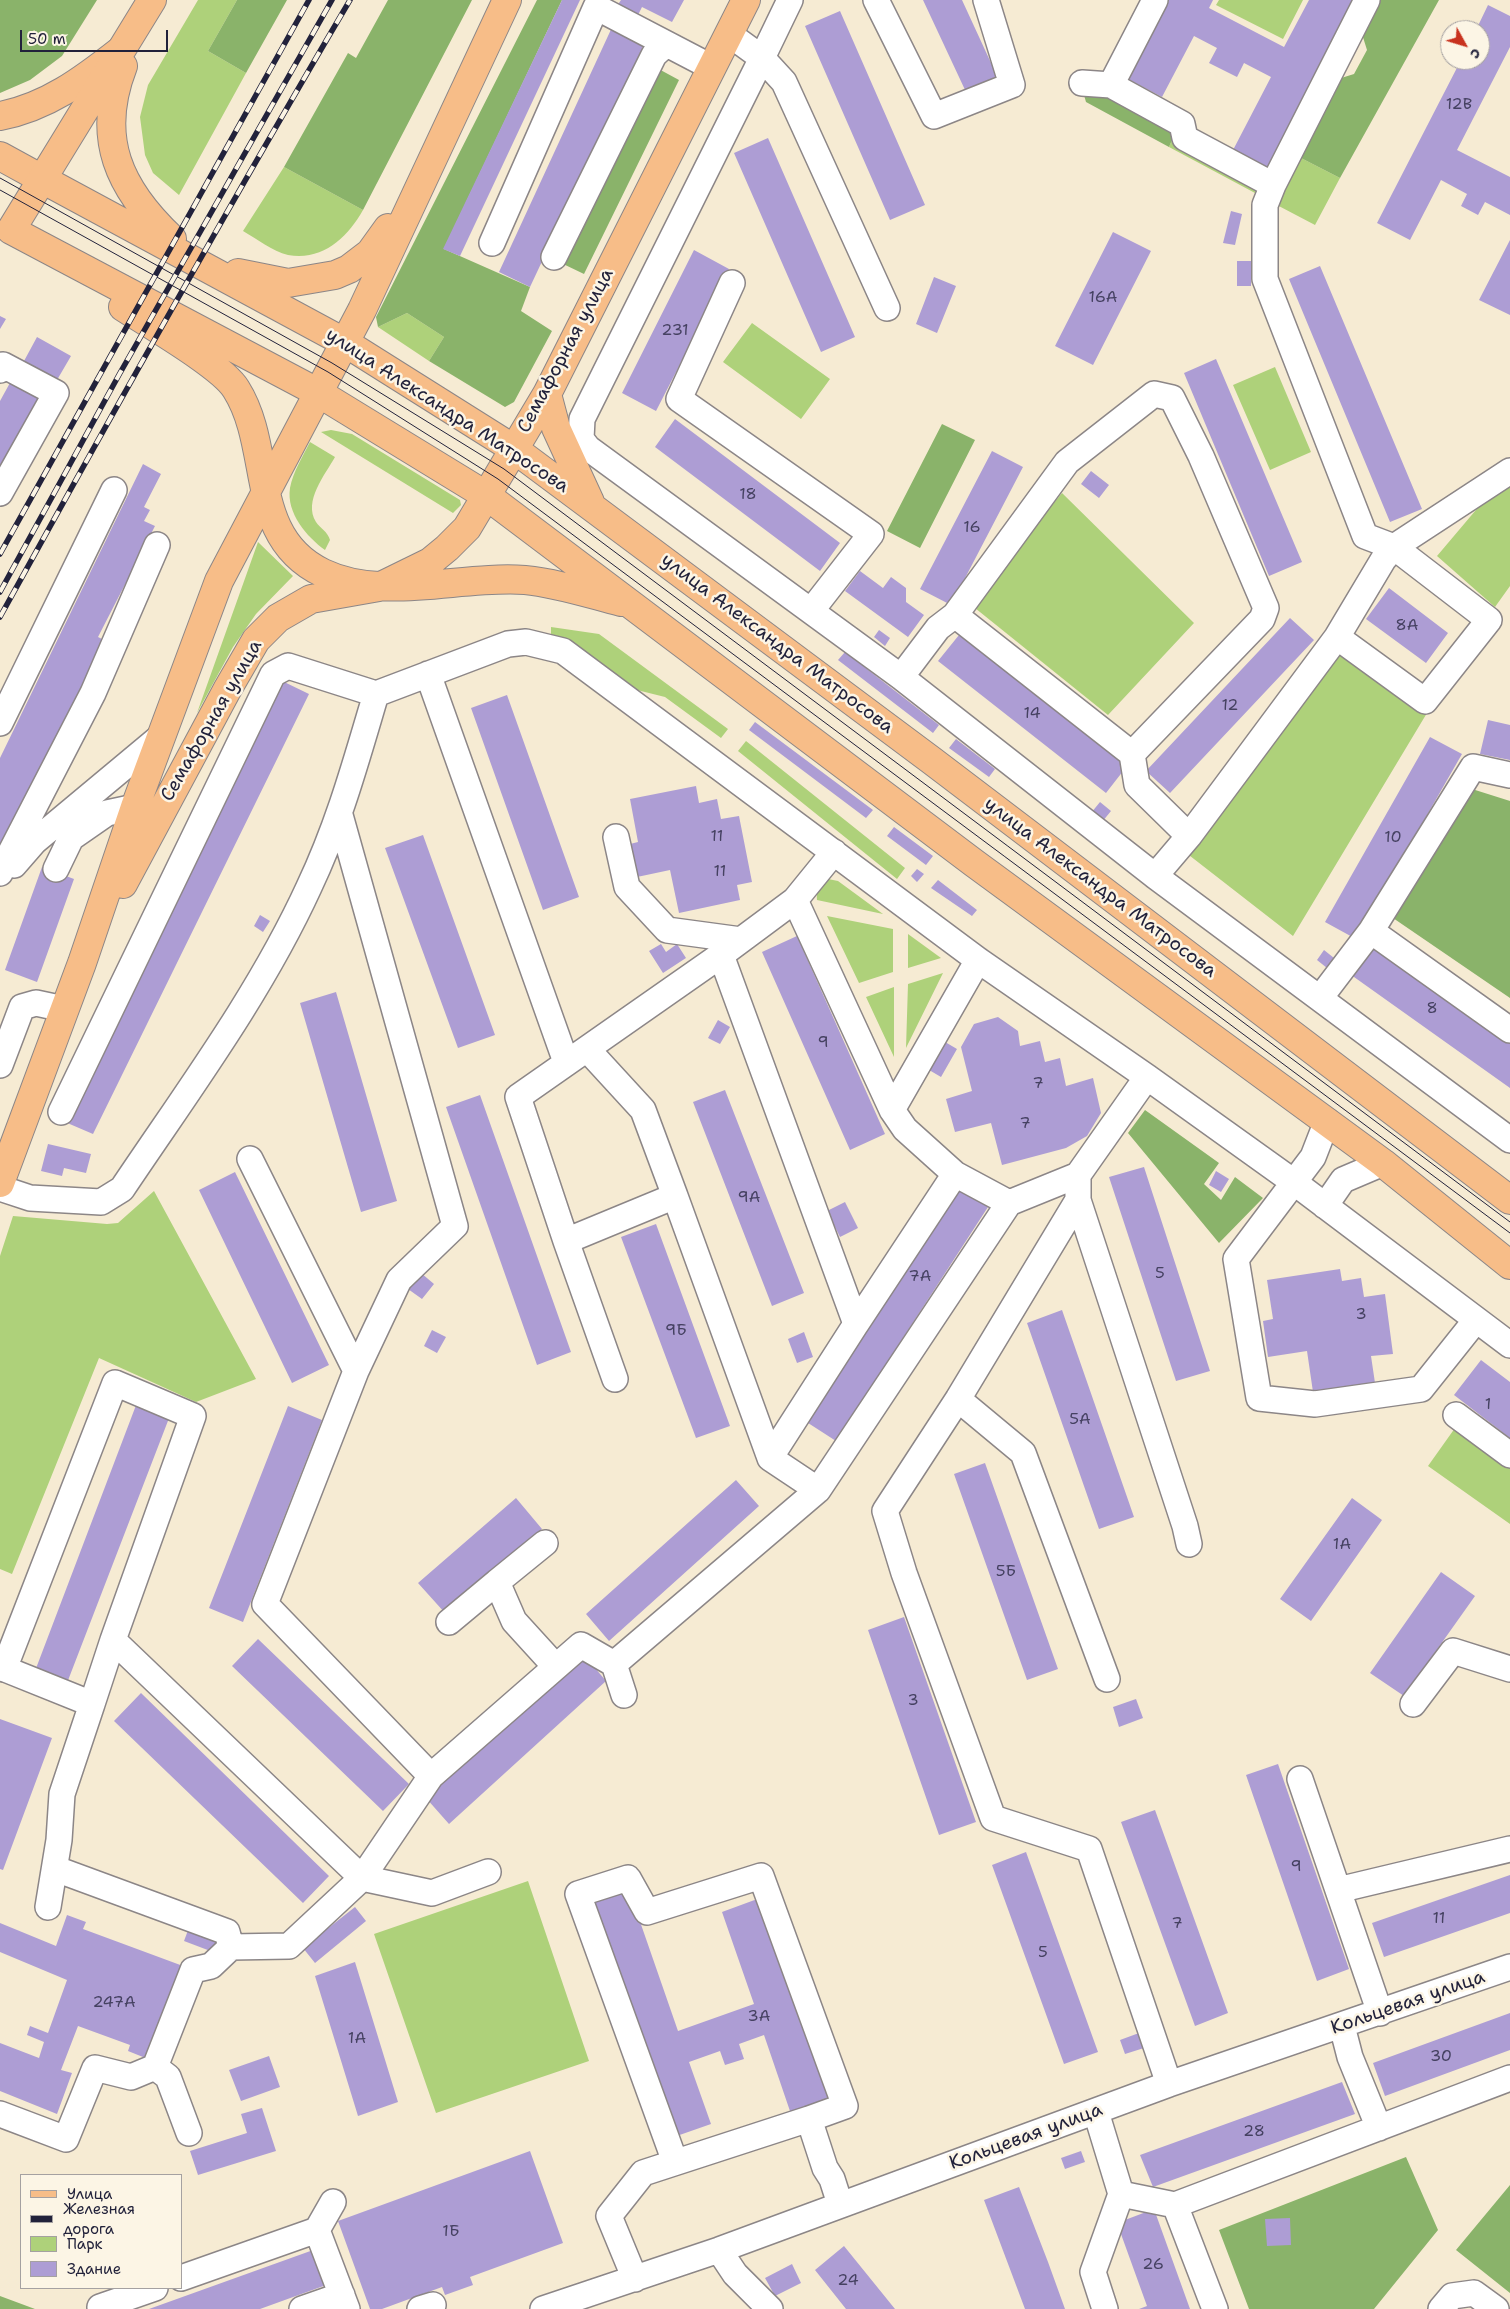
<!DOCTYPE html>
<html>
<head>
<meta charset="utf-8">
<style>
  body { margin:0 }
  #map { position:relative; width:1510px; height:2309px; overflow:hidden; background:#f6ebd3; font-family:"Shantell Sans",sans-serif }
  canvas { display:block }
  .legend { position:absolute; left:20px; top:2174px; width:162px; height:115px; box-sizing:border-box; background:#fcf5e5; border:1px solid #a5a1a1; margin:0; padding:6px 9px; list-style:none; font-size:15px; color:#22223b }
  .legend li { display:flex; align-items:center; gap:10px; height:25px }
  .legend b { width:25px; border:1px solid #a5a1a1 }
  .north { position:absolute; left:1440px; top:20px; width:50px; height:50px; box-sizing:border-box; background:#fcf5e5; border:1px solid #a5a1a1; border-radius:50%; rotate:129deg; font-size:14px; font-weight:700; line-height:20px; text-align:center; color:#22223b }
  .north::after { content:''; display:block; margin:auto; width:18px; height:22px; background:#c8321e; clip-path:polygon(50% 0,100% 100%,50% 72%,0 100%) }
  .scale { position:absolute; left:20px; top:30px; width:148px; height:22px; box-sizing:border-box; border:2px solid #22223b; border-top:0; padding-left:6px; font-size:15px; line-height:18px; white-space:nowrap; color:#22223b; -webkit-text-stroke:4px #fcf5e5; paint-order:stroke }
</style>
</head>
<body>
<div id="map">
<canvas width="1510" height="2309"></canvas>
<ul class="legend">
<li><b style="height:6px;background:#f7bd88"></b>Улица</li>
<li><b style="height:6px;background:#22223b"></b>Железная дорога</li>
<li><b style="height:14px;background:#aed17a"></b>Парк</li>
<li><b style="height:14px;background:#ad9dd4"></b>Здание</li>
</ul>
<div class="north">С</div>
<div class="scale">50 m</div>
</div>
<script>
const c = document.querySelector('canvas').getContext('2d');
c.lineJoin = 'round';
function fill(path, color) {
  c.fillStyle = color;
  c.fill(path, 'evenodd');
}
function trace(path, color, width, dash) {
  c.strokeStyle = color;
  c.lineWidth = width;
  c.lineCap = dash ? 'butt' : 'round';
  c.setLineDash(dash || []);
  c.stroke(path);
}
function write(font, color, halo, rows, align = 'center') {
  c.font = font + ' "Shantell Sans",sans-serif';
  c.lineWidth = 5;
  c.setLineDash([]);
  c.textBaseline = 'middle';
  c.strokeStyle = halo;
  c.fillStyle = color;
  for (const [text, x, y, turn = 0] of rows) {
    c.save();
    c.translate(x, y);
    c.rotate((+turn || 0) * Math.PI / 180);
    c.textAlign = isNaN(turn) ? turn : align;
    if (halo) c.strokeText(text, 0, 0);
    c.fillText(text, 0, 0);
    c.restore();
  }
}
fill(new Path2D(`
  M198 0H237L208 51 246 73 179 195 153 173 145 155 140 117 148 85Z
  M1219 0H1303L1283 39 1216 5Z
  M1172 140 1259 186 1255 193 1169 147Z
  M1299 157 1340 178 1315 225 1275 204Z
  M284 167 363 210C347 238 323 261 288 255 272 251 257 239 243 231Z
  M407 313 444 337 429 361 378 327Z
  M752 323 830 379 801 419 723 362Z
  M1275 367 1311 452 1270 470 1233 385Z
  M331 430 352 434 460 500 461 505 453 513 321 432Z
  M310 442 335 457C325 475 303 501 316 522 320 528 328 532 330 540L325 550C307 537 286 513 290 488 293 472 303 456 310 442Z
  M1510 483V586L1495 607 1437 556 1481 504Z
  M1062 493 1194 623 1108 715 970 604Z
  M258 542 293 576 256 614 233 647 197 713Z
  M551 627 599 634 728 729 721 738 665 697 637 690 586 652 551 638Z
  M1339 651 1427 713 1293 936 1185 852Z
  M746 741 905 868 897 879 738 751Z
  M828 879 838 881 883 914 817 900C816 890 820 884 828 879Z
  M827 916 893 929V972L859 983Z
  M908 934 941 958 908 968Z
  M943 973 906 1048 908 984Z
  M894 987V1057L866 997Z
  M154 1191 256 1379 196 1402 99 1358 12 1574 0 1569V1256L13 1216 107 1224 118 1223Z
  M1455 1428 1510 1468V1524L1428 1466Z
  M528 1881 589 2061 436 2113 374 1934Z`), '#aed17a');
fill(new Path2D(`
  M0 0H97L62 56 30 80 0 93Z
  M237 0H287L246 73 208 51Z
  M388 0H472L363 210 284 167 348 53 356 58Z
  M537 0H562L444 249 530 287 521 311 552 331 514 402 505 407 429 361 444 337 407 313 378 327 376 317Z
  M1380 0H1439L1340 178 1299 157 1338 79 1354 74 1367 50 1362 34Z
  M655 67 679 80 584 274 559 262Z
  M1082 88H1098L1173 128 1172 140 1169 147 1086 102Z
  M942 424 975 440 920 548 887 531Z
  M1472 789 1510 801V998L1393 918Z
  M1145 1110 1219 1163 1204 1184 1221 1200 1235 1177 1263 1198 1219 1243 1128 1133Z
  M1406 2157 1438 2230 1374 2309H1249L1219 2230Z
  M1510 2185V2293L1456 2250Z
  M0 2296 35 2309H0Z`), '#8ab36a');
fill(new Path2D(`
  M562 0H580L460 256 443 249Z
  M621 0H684L672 22 642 7 637 17 617 6Z
  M923 0H962L997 76 966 92Z
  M1169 0H1213L1209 8 1284 47 1309 0H1355L1267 170 1232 152 1271 77 1244 63 1237 77 1209 63 1217 48 1194 36 1162 97 1128 79Z
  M1488 5 1510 16V47L1457 150 1510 177V215L1485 202 1478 215 1461 206 1467 194 1441 180 1410 240 1377 223 1461 60H1480V30H1476Z
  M840 11 925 205 890 220 805 26Z
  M614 23 646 40 530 287 499 272Z
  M768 138 855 337 821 352 734 153Z
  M1231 211 1242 214 1235 245 1223 243Z
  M1113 232 1151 251 1093 365 1055 346Z
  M1510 240V315L1479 300Z
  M694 250 729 269 656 411 622 393Z
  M1237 261H1251V286H1237Z
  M1320 266 1422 509 1390 522 1289 279Z
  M934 277 956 286 937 333 916 324Z
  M0 316 6 319 0 329Z
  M37 337 71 356 57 380 24 361Z
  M1216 359 1302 562 1269 576 1184 373Z
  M11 381 42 399 0 474V401Z
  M675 419 840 543 820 571 655 447Z
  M992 451 1023 467 951 605 920 589Z
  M143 464 161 474 144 507 150 510 144 521 155 526 98 637 106 641 0 850V758Z
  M1091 471 1109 485 1099 498 1081 484Z
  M860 571 883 588 891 577 906 588V602L924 615 908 637 845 591Z
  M1389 588 1448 633 1426 663 1366 619Z
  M1290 618 1314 640 1170 793 1146 771Z
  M879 630 890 638 885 646 874 637Z
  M959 635 1127 766 1106 793 938 661Z
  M845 652 939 725 933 733 838 660Z
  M278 679 309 694 93 1134 65 1122Z
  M507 695 579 897 543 910 471 708Z
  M1488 720 1510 725V760L1480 754Z
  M755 722 873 810 866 818 749 730Z
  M1430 737 1462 754 1356 939 1325 922Z
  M956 739 995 769 989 777 949 748Z
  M696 786 699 803 717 799 721 819 739 816 752 882 737 885 740 900 679 913 670 870 637 877 630 844 638 842 630 799Z
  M1100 802 1111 811 1102 822 1091 813Z
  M894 827 933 856 926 865 887 836Z
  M423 835 495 1035 458 1048 385 848Z
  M42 867 74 879 37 982 5 970Z
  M917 869 924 874 917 882 911 876Z
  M938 880 977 910 972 916 931 888Z
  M260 915 270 921 263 932 254 926Z
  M797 936 885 1134 850 1150 762 952Z
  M1370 941 1510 1041V1088L1347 972Z
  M661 944 666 952 677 944 686 958 663 973 649 951Z
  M1324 950 1334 958 1327 968 1317 960Z
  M336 992 397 1201 361 1212 300 1003Z
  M998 1017 1018 1031 1020 1046 1040 1041 1045 1062 1060 1058 1066 1086 1093 1078 1101 1113 1087 1136 1066 1148 1002 1165 991 1123 955 1132 946 1099 972 1091 961 1047 974 1024Z
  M718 1020 730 1027 720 1044 708 1038Z
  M940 1039 957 1049 941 1077 924 1067Z
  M725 1090 804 1293 772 1306 693 1102Z
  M480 1095 571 1352 537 1365 446 1107Z
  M48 1144 91 1154 86 1173 64 1168 62 1176 41 1171Z
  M1144 1167 1210 1371 1176 1381 1109 1177Z
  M1216 1171 1229 1179 1221 1192 1209 1185Z
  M235 1172 329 1365 292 1383 199 1190Z
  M957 1187 988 1207 836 1441 805 1421Z
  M845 1202 858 1228 840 1237 827 1211Z
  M656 1224 730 1426 696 1438 621 1237Z
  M1340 1269 1342 1281 1361 1278 1364 1297 1385 1294 1393 1354 1371 1356 1375 1383 1313 1392 1307 1351 1268 1357 1263 1321 1273 1319 1267 1280Z
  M421 1273 434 1284 422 1299 408 1289Z
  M1062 1310 1134 1517 1099 1529 1027 1323Z
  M432 1330 446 1337 437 1353 424 1346Z
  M804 1332 813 1357 797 1363 788 1339Z
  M1481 1360 1510 1382V1438L1454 1395Z
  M138 1400 171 1413 67 1683 35 1671Z
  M288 1406 322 1420 243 1622 209 1608Z
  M985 1463 1058 1669 1027 1680 954 1474Z
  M736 1480 759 1506 609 1641 586 1614Z
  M516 1498 542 1529 445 1613 418 1583Z
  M1352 1498 1382 1520 1311 1621 1280 1599Z
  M1441 1572 1475 1596 1404 1696 1370 1673Z
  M904 1617 976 1822 939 1835 868 1630Z
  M258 1639 409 1784 383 1811 232 1666Z
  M584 1655 606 1681 449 1824 426 1798Z
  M141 1693 329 1876 303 1903 114 1721Z
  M1136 1699 1143 1718 1119 1727 1113 1707Z
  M0 1719 52 1738 3 1870 0 1869Z
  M1278 1764 1349 1969 1317 1981 1246 1775Z
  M1155 1810 1228 2013 1195 2026 1121 1822Z
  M1026 1852 1098 2052 1064 2064 992 1865Z
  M1510 1875V1913L1384 1957 1372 1923Z
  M628 1887 678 2031 754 2004 722 1912 760 1898 830 2100 791 2114 764 2035 739 2044 744 2059 725 2065 720 2051 689 2062 711 2124 671 2138 589 1900Z
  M355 1907 366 1921 315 1963 303 1948Z
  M67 1915 86 1922 83 1929 183 1966 148 2059 128 2051 130 2045 78 2026 61 2070 72 2073 57 2114 0 2091V2043L39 2058 44 2042 27 2035 30 2026 48 2033 67 1980 0 1952V1923L56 1946Z
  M190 1925 219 1936 213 1952 184 1941Z
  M355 1962 398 2102 358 2116 315 1976Z
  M1510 2013V2050L1385 2096 1373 2063Z
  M1139 2033 1144 2048 1125 2054 1120 2040Z
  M269 2056 280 2087 241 2101 229 2070Z
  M1342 2082 1355 2114 1153 2187 1140 2155Z
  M262 2108 276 2151 198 2175 190 2151 247 2133 241 2114Z
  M530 2151 563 2243 470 2277 473 2285 445 2295 442 2287 382 2309H370L338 2221Z
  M1081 2151 1085 2162 1065 2169 1061 2158Z
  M1019 2187 1048 2262 1065 2309H1025L984 2200Z
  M1154 2209 1190 2309H1139L1147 2306 1117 2223Z
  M1290 2218 1291 2245 1267 2246 1265 2219Z
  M844 2246 895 2309H846L815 2270Z
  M316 2249 329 2284 260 2309H149Z
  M792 2264 801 2283 775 2296 765 2278Z`), '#ad9dd4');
const minor = new Path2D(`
  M790 0 762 58 784 82 887 308
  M876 0 934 116 1012 85 986 0
  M729 34 762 58 582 419 581 439 588 448 901 677 1155 876 1510 1140
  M1082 83 1111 85 1155 0
  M1111 85 1182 124 1185 138 1273 185
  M492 243 596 7 711 67
  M554 257 654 55 666 44
  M732 283 679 399 871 534 811 611
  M0 370 3 365 56 393 0 493
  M1154 394 1172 398 1201 456 1266 608 1262 619 1132 754 955 615 1067 462Z
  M1337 637 1425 701 1489 620 1394 547 1365 536 1265 279V205L1273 185 1367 0
  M428 674 566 1062
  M901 677 938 628 955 615
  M0 723 114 490
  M1132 754 1137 785 1189 836
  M1510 775 1473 767 1371 931 1510 1030
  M616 837 627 887 667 930 741 940
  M14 865 34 842 160 737
  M56 869 71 838 107 813 135 807
  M0 873 93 693 157 545
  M1155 876 1189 836 1337 637 1383 560 1394 547 1510 471
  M795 900 892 1110 905 1129 955 1174 1009 1203
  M721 955 856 1324 770 1458
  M1320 998 1371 931
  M587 1049 643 1110 675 1196 566 1241 518 1097 721 955 795 900 834 852
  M0 1065 22 1007 36 1003 64 1009
  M892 1110 978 960
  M61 1112 273 674 288 666 376 694
  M1327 1121 1313 1157 1236 1259 1259 1398 1315 1404 1421 1389 1476 1320
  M250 1159 356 1371
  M1078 1175V1200L958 1399 885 1511 904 1573 993 1818 1089 1849 1169 2084
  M0 1188 30 1198 101 1202 122 1189C187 1092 260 994 309 887 339 824 356 761 376 694L508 644 526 642 563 651 978 960 1147 1077 1295 1183 1510 1345
  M675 1196 770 1458 818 1490
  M1078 1200 1185 1526 1189 1544
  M1325 1206 1343 1180 1383 1163
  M566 1241 615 1379
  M856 1324 955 1174
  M958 1399 1023 1453 1107 1679
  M1456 1415 1510 1455
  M545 1543 497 1582 514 1621 555 1666
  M449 1622 497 1582
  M614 1664 624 1695
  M0 1667 92 1704 113 1640 362 1878 432 1893 488 1872
  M4 1669 115 1383 193 1416 113 1640
  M1413 1704 1453 1651 1510 1669
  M431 1776 581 1645 614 1664 818 1490 1009 1203 1078 1175 1147 1077
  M1300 1779 1380 2013
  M1338 1890 1510 1849
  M48 1907 59 1840 62 1794 92 1704
  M231 1947 289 1946 362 1878 431 1776 265 1604 356 1371 399 1280 455 1226 340 815
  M1342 2026 1350 2057 1379 2128
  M155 2067 168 2077 189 2133
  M1096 2112 1121 2194 1093 2272 1105 2309
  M0 2114 66 2139 95 2068 131 2077 155 2067 193 1970 211 1966 231 1947 227 1932 56 1869
  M675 2162 578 1894 628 1878 647 1912 761 1876 845 2106 809 2119
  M1121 2194 1175 2205 1510 2078
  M1175 2205 1215 2309
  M317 2230 333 2202
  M719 2250 735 2274 770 2309
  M181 2278 317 2230 347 2309
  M635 2279 609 2216 643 2173 809 2119 825 2168 832 2179 840 2204
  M100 2307 155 2288
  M302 2309 342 2295
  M420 2309 433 2305
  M543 2309 719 2250 1169 2084 1510 1967
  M1441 2309 1452 2296 1474 2293 1496 2309`);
const major = new Path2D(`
  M0 116C47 107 83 80 120 51
  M0 156 42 179`);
const highway = new Path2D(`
  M152 0 11 230 317 392 487 496 974 863 1383 1163 1510 1265
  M123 66C95 138 119 189 172 239
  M42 179 344 342 514 449 931 760 1510 1200
  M238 273 288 283 335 275 349 269 370 253 388 228
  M123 307C149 324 222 366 236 389 274 449 247 537 323 573 383 602 461 575 525 580 557 583 590 594 621 602
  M547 394 556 428 590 502
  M123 884 227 690 256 640 278 618 311 599 379 587 430 562 447 548 467 528 547 394 746 0
  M0 1183 82 963 135 807 219 581 362 310 507 0`);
trace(minor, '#8c8687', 28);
trace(major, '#8c8687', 30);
trace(highway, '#8c8687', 30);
trace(minor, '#fff', 25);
trace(major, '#f7bd88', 28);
trace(highway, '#f7bd88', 28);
trace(new Path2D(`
  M0 178 332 363 504 469 1510 1222
  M0 190 328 372 498 479 1510 1233`), '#22223b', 1);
const rail = new Path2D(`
  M0 554 309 0
  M0 592 120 373 332 0
  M0 617C114 410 230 204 350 0`);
trace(rail, '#22223b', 5.5);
trace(rail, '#fcf5e5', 4, [11]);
write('16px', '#454161', null, [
  ["12В",1459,105],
  ["16А",1103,298],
  ["231",675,331],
  ["18",748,495],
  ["16",972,528],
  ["8А",1407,626],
  ["12",1230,706],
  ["14",1032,714],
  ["11",717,837],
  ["10",1393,838],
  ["11",720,872],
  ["8",1432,1009],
  ["9",823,1043],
  ["7",1038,1084],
  ["7",1025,1124],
  ["9А",749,1198],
  ["5",1160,1274],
  ["7А",920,1277],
  ["3",1361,1315],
  ["9Б",676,1331],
  ["1",1488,1405],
  ["5А",1080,1420],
  ["1А",1342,1545],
  ["5Б",1006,1572],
  ["3",913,1701],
  ["9",1296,1867],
  ["11",1439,1919],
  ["7",1177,1924],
  ["5",1043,1953],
  ["247А",114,2003],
  ["3А",759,2017],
  ["1А",357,2039],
  ["30",1441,2057],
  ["28",1254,2132],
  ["1Б",451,2232],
  ["26",1153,2265],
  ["24",848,2281]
]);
write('19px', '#22223b', '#fcf5e5', [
  ["Семафорная улица",566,351,-62],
  ["улица Александра Матросова",447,411,33],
  ["улица Александра Матросова",777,644,37],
  ["Семафорная улица",212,721,-60],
  ["улица Александра Матросова",1100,888,37],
  ["Кольцевая улица",1408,2003,-19],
  ["Кольцевая улица",1026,2137,-20]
]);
</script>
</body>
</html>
